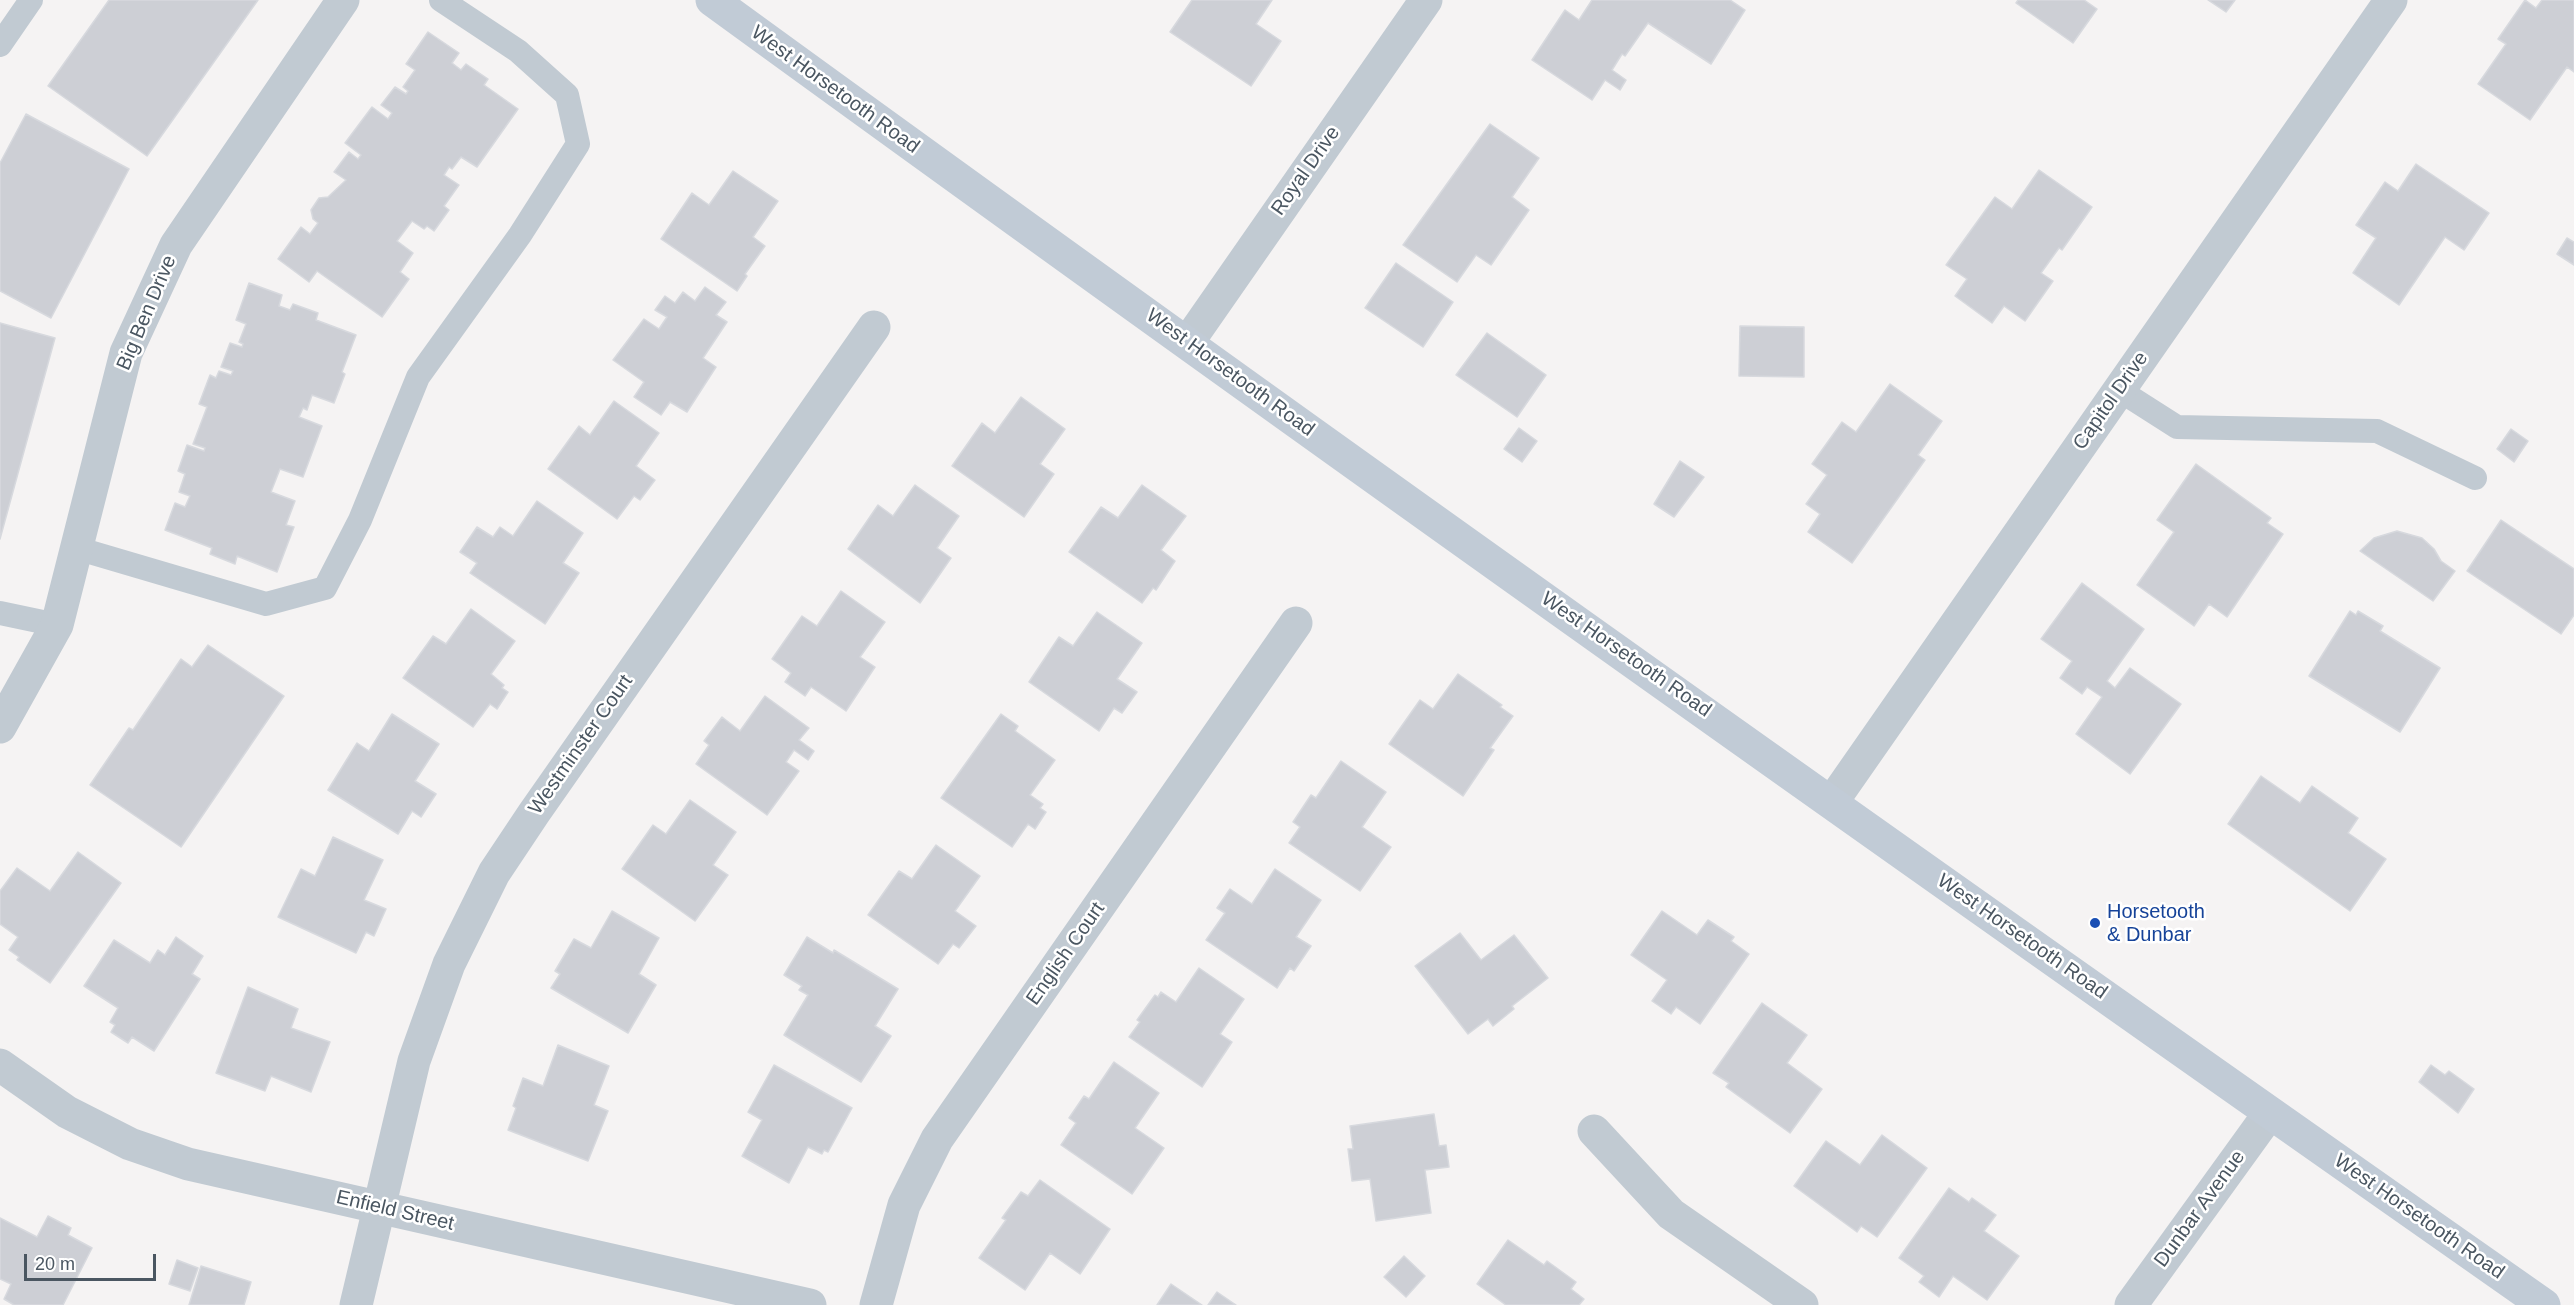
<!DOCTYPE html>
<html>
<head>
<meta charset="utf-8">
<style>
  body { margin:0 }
  #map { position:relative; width:2574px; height:1305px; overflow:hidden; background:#f5f3f3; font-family:Helvetica,sans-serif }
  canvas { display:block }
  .scale { position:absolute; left:24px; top:1254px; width:132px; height:27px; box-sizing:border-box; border:3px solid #4a5661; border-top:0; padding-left:8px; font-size:18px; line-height:21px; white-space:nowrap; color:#4a5661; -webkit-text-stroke:4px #fff; paint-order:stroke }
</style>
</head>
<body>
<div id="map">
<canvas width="2574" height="1305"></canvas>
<div class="scale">20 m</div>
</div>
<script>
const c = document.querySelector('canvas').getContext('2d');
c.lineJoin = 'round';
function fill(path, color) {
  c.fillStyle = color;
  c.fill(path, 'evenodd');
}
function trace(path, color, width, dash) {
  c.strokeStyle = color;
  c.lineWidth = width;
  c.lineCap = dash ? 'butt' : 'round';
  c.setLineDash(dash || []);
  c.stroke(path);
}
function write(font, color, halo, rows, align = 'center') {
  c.font = font + ' Helvetica,sans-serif';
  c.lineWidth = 5;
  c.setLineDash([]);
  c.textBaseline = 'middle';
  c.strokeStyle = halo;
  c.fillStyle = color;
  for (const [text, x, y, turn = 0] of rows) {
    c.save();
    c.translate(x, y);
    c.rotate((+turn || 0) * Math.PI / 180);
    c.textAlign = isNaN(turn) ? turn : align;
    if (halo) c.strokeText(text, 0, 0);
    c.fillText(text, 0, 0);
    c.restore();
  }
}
const building = new Path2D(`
  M109 0H258L147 156 48 86Z
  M1192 0H1272L1256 24 1281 41 1251 86 1170 32Z
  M1592 0H1730L1745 10 1711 64 1648 23 1625 56 1622 54 1612 70 1626 80 1620 90 1605 80 1592 100 1532 60 1565 10 1579 20Z
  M2018 0H2084L2097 9 2073 43 2016 3Z
  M2208 0H2235L2226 12Z
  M2525 0 2536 8 2542 0H2574V72L2567 67 2530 120 2478 84 2506 44 2498 39Z
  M428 32 459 53 452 63 461 70 466 64 488 79 484 85 518 109 477 167 461 157 452 169 449 167 444 175 459 185 444 206 449 210 434 231 427 226 424 229 412 221 397 241 413 253 400 272 409 279 382 317 317 271 309 282 278 259 301 227 310 234 318 223 313 219 311 210 319 198 328 197 346 180 334 172 349 152 358 159 361 155 345 143 372 107 388 119 392 113 381 105 395 87 406 94 408 91 403 87 415 70 406 64Z
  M26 114 129 169 51 318 0 291V163Z
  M1490 124 1539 158 1512 197 1529 210 1491 265 1476 255 1457 282 1403 245Z
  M2416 164 2489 213 2464 250 2445 237 2399 305 2353 273 2376 238 2356 225 2385 182 2398 191Z
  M2039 170 2092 207 2062 250 2059 248 2041 273 2053 281 2025 321 2004 306 1992 323 1955 296 1967 279 1946 265 1995 197 2012 209Z
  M733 171 778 201 753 237 765 246 745 274 747 276 737 291 661 239 692 193 709 205Z
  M2567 238 2574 242V265L2557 254Z
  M1396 263 1453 302 1423 347 1365 308Z
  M249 283 282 295 279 306 290 310 293 304 318 313 316 320 356 335 342 372 345 374 334 403 312 395 307 410 303 408 299 417 322 426 303 477 280 469 271 492 295 501 286 525 294 527 277 572 237 556 235 564 210 554 212 548 165 530 175 503 185 507 190 496 179 492 185 474 178 471 187 445 204 451 205 448 193 444 207 407 199 404 210 375 216 378 219 371 231 375 233 371 221 367 230 343 242 347 243 344 239 342 246 324 236 320Z
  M705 287 726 302 716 315 727 322 703 358 716 367 687 412 670 402 661 415 634 397 644 382 613 360 644 319 659 329 667 317 655 310 665 296 675 303 683 292 695 301Z
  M0 323 55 338 0 539Z
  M1740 326 1804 327V377L1739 376Z
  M1487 333 1546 375 1517 417 1456 375Z
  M1890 384 1942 421 1918 455 1925 460 1852 563 1808 532 1820 514 1806 504 1827 475 1812 464 1842 422 1856 432Z
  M1021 397 1065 429 1040 464 1054 474 1024 517 952 466 982 423 995 433Z
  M614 401 659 433 636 466 655 480 640 500 634 496 617 519 548 469 579 426 590 435Z
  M1519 428 1537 441 1522 462 1504 449Z
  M2511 429 2528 441 2514 462 2497 449Z
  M1680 461 1704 477 1674 517 1654 504Z
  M2196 464 2271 518 2267 523 2283 534 2227 617 2209 604 2194 626 2137 585 2174 532 2157 520Z
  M915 485 959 516 937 548 951 558 920 603 848 549 878 505 893 516Z
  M1142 485 1186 516 1161 550 1175 561 1156 590 1153 588 1142 603 1069 552 1101 507 1118 518Z
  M537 501 583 533 563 563 579 573 545 624 470 573 477 563 460 552 477 527 493 537 500 527 513 536Z
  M2501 520 2574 569V615L2561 634 2467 571Z
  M2397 531 2422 538 2434 549 2441 561 2455 571 2433 601 2360 551 2374 538Z
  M2082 583 2144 629 2107 681 2115 688 2130 668 2181 704 2130 774 2076 734 2102 697 2087 687 2082 694 2060 678 2072 661 2041 639Z
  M841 591 885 622 860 657 875 667 846 711 811 687 805 696 785 682 791 673 772 659 802 616 817 626Z
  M471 609 515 641 491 674 504 685 502 688 508 692 497 709 490 704 473 727 403 678 433 636 446 644Z
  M2350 611 2356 615 2358 611 2383 626 2380 631 2440 668 2400 732 2309 676Z
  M1097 612 1142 643 1117 679 1137 692 1122 713 1114 708 1099 731 1029 682 1059 637 1073 646Z
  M208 645 284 696 181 847 90 785 129 728 133 730 181 659 192 667Z
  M1458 674 1502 705 1500 707 1513 716 1490 748 1494 750 1463 796 1389 744 1420 700 1433 709Z
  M765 696 809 728 799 740 814 751 808 760 794 750 786 762 799 771 767 815 696 764 709 745 704 741 722 717 740 731Z
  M392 714 439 744 415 781 436 794 421 817 412 811 398 834 328 790 357 743 369 751Z
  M1001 714 1018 726 1015 731 1055 760 1030 795 1043 804 1040 808 1046 812 1035 829 1028 824 1012 847 941 798Z
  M1341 761 1386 792 1362 827 1391 847 1360 891 1289 843 1300 827 1293 822 1311 795 1316 798Z
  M2261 776 2300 803 2312 786 2358 818 2348 833 2386 859 2350 911 2228 824Z
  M690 800 736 832 713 865 728 875 695 921 622 869 653 825 666 834Z
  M333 837 383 860 364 900 386 909 374 936 366 932 356 953 278 917 301 869 315 876Z
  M936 845 980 876 955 911 976 926 959 948 953 944 938 964 868 915 899 871 912 879Z
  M78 852 121 883 50 983 17 960 19 957 9 950 18 937 0 924V891L17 868 50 891Z
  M1275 869 1321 900 1296 937 1311 946 1294 971 1290 968 1277 988 1206 940 1225 913 1217 908 1230 889 1252 904Z
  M612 911 659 938 639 974 656 985 628 1033 551 988 560 974 555 971 574 939 591 948Z
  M1662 911 1697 935 1708 920 1734 937 1731 941 1749 954 1700 1024 1676 1007 1671 1014 1652 1001 1667 980 1631 955Z
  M1460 933 1481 960 1514 935 1548 978 1512 1006 1514 1009 1493 1026 1488 1019 1468 1034 1415 966Z
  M176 937 203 956 192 974 200 979 154 1051 132 1037 128 1043 111 1032 115 1025 110 1022 118 1008 84 986 114 940 150 963 158 950 165 955Z
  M807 937 833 953 834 950 898 989 875 1026 891 1036 861 1082 784 1035 808 995 799 990 802 986 784 975Z
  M1199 968 1244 999 1220 1034 1232 1042 1202 1087 1129 1037 1140 1022 1137 1020 1155 995 1158 997 1161 992 1176 1002Z
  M248 987 298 1009 291 1028 330 1042 311 1092 271 1076 265 1091 216 1073Z
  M1762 1003 1807 1035 1787 1063 1822 1089 1790 1133 1726 1087 1729 1083 1713 1073Z
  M558 1045 609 1066 594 1105 608 1111 588 1161 508 1130 516 1108 513 1106 523 1078 543 1086Z
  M1114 1062 1159 1093 1135 1128 1164 1148 1132 1194 1061 1145 1076 1123 1069 1118 1084 1096 1089 1099Z
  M774 1065 852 1108 828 1152 824 1150 822 1154 808 1147 789 1183 742 1156 762 1120 748 1112Z
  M2431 1065 2445 1075 2449 1071 2474 1089 2458 1113 2419 1082Z
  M1434 1114 1439 1146 1446 1145 1449 1167 1425 1170 1431 1213 1376 1221 1370 1179 1352 1181 1348 1149H1353L1350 1126Z
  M1882 1135 1927 1168 1877 1237 1861 1226 1857 1232 1794 1186 1826 1141 1860 1165Z
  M1040 1180 1110 1229 1080 1274 1050 1253 1025 1290 979 1258 1006 1220 1002 1218 1021 1192 1028 1196Z
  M1949 1188 1969 1202 1972 1198 1996 1215 1984 1231 2019 1256 1987 1300 1953 1276 1939 1297 1919 1282 1924 1276 1899 1258Z
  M48 1216 71 1228 68 1235 92 1248 63 1305H14L4 1299 11 1284 0 1279V1218L37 1237Z
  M1508 1240 1544 1265 1547 1261 1576 1282 1571 1289 1584 1299 1579 1305H1506L1477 1284Z
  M1404 1256 1425 1276 1406 1297 1384 1277Z
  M177 1260 198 1268 190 1291 169 1284Z
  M201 1266 251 1282 244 1305H189Z
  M1171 1284 1202 1305H1157Z
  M1217 1292 1236 1305H1208Z`);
fill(building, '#cdcfd5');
trace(building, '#d7d9de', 1.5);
trace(new Path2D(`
  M0 45 31 0
  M2119 390 2177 427 2377 431 2475 478
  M76 548 266 604 325 588 360 520 418 377 520 235 578 144 567 95 518 51 441 0
  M0 613 57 625`), '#c1cad2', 24);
trace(new Path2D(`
  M1188 342 1426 0
  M0 727 57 625 126 353 176 245 343 0
  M1832 802 2391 0
  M0 1065 67 1112 130 1144 188 1164 810 1305
  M1594 1131 1671 1214 1802 1305
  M356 1305 414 1061 449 964 494 873 534 813 874 327
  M876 1305 904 1205 937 1139 1296 623
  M2131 1305 2269 1114`), '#c1cad2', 33);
trace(new Path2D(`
  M712 0C1318 441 1930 875 2544 1305`), '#c1cbd6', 33);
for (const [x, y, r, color] of [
  [2095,923,6,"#1a4fb4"]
]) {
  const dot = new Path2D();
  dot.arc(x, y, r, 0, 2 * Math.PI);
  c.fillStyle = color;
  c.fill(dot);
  trace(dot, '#fff', 2);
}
write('20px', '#4a5661', '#fff', [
  ["West Horsetooth Road",835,90,36],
  ["Royal Drive",1306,171,-55],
  ["Big Ben Drive",147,313,-67],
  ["West Horsetooth Road",1230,373,36],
  ["Capitol Drive",2111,401,-55],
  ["West Horsetooth Road",1626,655,35],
  ["Westminster Court",581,745,-55],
  ["West Horsetooth Road",2022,937,35],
  ["English Court",1066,954,-55],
  ["Dunbar Avenue",2200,1209,-54],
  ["Enfield Street",395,1211,13],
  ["West Horsetooth Road",2419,1217,35]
]);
write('20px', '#164399', '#fff', [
  ["Horsetooth",2107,912],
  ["& Dunbar",2107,935]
], 'left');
</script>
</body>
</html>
